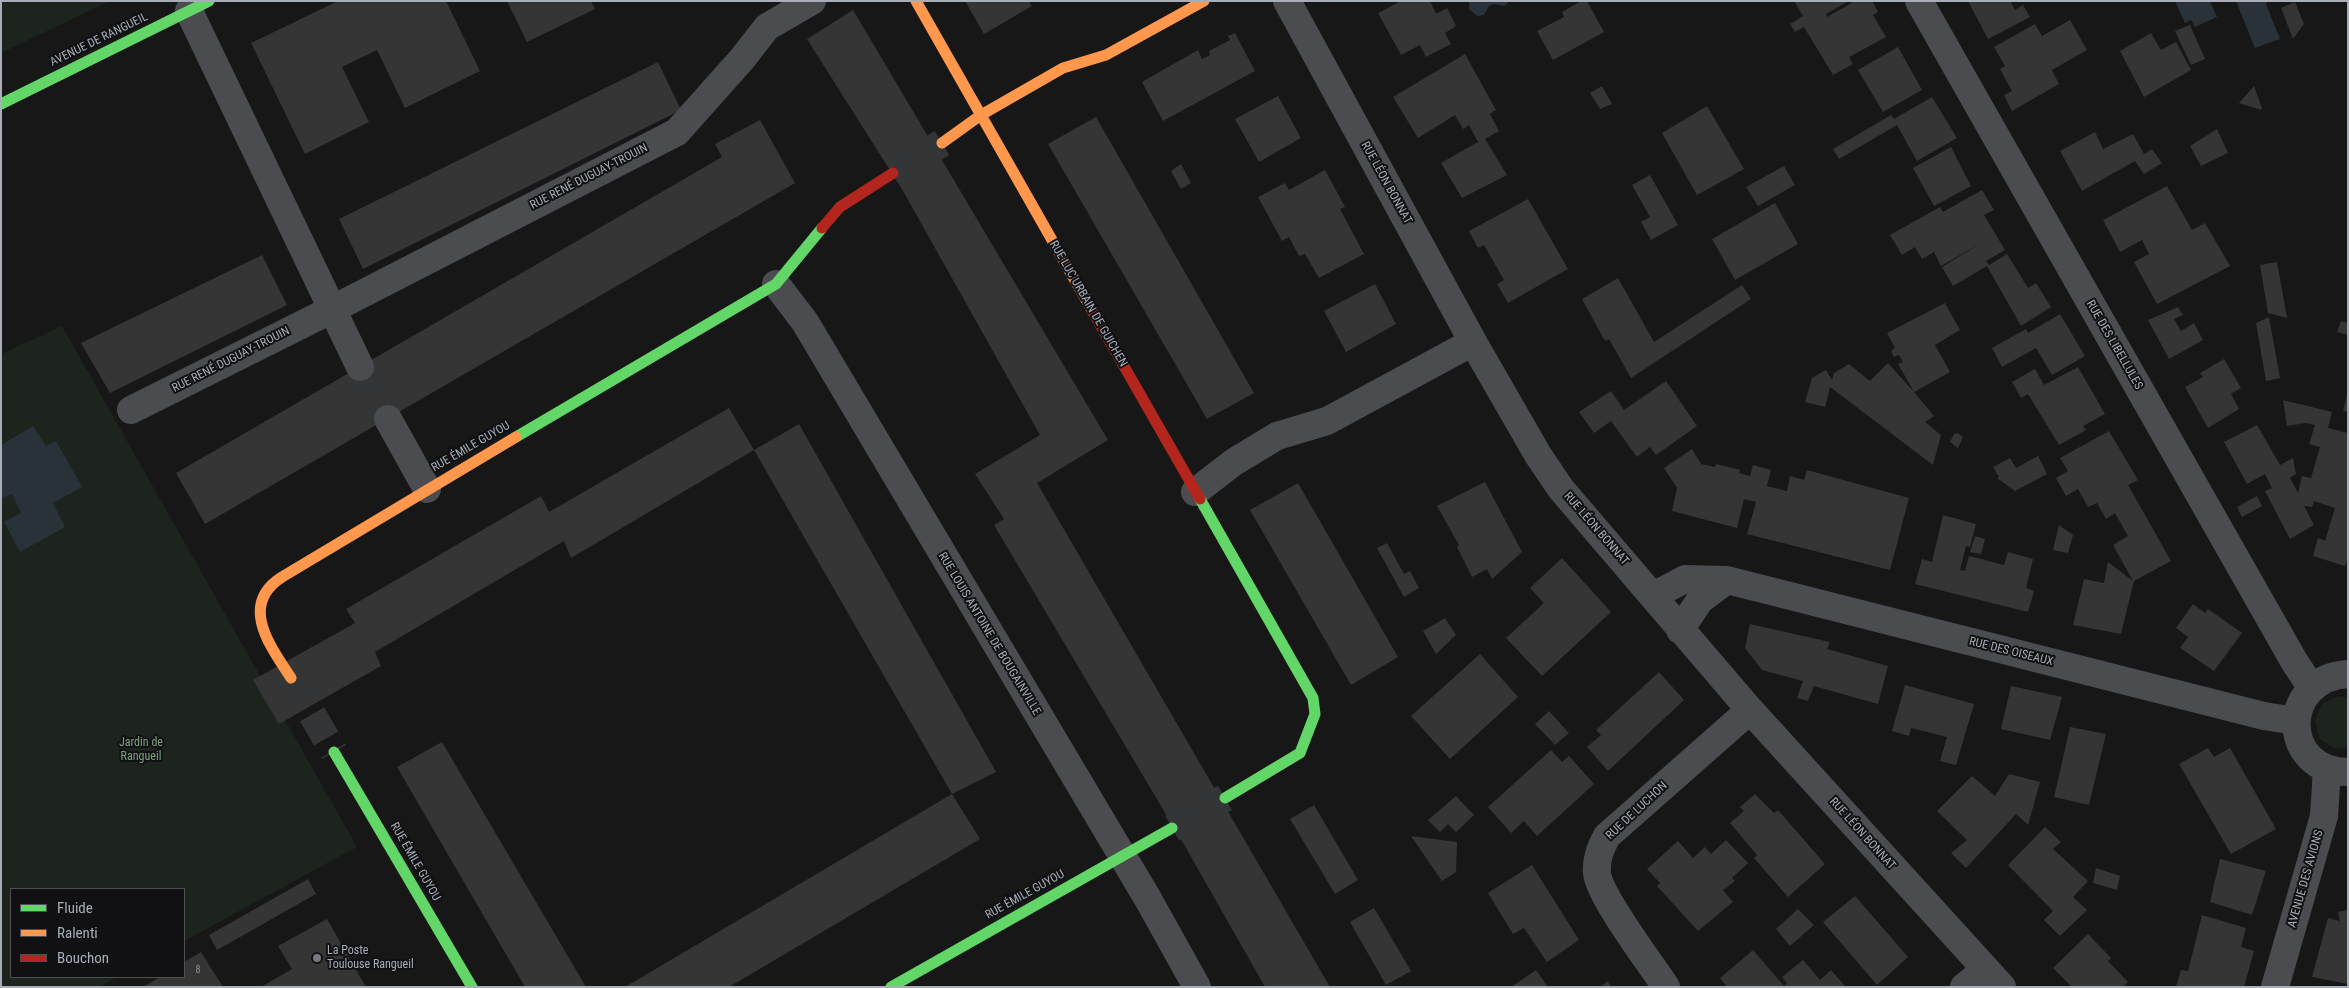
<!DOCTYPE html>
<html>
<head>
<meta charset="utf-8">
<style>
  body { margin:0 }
  #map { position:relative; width:2349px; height:988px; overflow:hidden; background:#171717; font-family:"Roboto Condensed",sans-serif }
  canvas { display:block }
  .frame { position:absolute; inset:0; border:2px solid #a8adb8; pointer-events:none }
  .legend { position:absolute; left:10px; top:888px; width:175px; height:90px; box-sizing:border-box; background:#111113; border:1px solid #4d4f55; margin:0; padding:6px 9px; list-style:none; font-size:15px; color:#a8adb8 }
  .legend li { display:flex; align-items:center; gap:10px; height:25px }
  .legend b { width:25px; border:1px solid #4d4f55 }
</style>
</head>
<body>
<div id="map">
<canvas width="2349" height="988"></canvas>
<div class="frame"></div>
<ul class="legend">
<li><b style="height:6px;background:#63d668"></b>Fluide</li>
<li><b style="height:6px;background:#ff974d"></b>Ralenti</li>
<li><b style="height:6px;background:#b3261e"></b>Bouchon</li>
</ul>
</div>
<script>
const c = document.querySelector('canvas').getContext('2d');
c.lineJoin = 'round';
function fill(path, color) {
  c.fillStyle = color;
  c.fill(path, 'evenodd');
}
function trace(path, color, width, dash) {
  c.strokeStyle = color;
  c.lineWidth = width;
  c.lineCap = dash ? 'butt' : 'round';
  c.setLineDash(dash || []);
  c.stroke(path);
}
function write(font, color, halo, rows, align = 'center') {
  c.font = font + ' "Roboto Condensed",sans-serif';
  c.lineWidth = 4;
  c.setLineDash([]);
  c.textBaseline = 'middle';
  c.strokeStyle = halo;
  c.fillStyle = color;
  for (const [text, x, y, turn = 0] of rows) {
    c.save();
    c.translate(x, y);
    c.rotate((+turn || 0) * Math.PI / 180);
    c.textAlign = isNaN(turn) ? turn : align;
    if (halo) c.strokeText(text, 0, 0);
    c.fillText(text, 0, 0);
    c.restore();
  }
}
fill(new Path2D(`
  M1 1H110L1 53Z
  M62 326 357 847 184 941V889H11V977H117L99 987H1V354Z
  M2339 696 2348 698V747L2335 749 2320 739 2315 721 2322 704Z`), '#1d241e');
fill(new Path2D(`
  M1469 1H1509L1505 6 1494 4 1489 6 1484 15 1477 16 1469 9Z
  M2175 1H2210L2217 17 2195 27 2191 20 2185 23Z
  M2236 1H2268L2266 4 2280 39 2255 48Z
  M33 426 46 446 56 441 82 487 53 503 65 527 20 552 4 522 21 513 12 494 1 499V445Z`), '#2a3239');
fill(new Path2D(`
  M338 1H446L480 71 405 108 377 50 342 67 369 122 305 154 251 43Z
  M507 1H591L595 9 527 42Z
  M965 1H1029L1032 6 984 34Z
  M1401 1H1430L1436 14 1447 8 1456 26 1445 33 1451 44 1426 57 1420 45 1401 55 1378 13Z
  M1581 1H1587L1604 32 1553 60 1537 31 1564 17 1562 12Z
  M1794 1H1849L1826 14 1827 17 1855 1H1872L1878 12 1873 15 1886 37 1849 57 1853 64 1833 75 1804 27 1795 32 1790 24 1803 16Z
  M1968 1H2010L2015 10 2023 5 2030 17 1988 39Z
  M2295 2 2304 24 2293 39 2281 8Z
  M853 10 1108 440 1037 483 1330 987H1265L1186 848 994 525 1004 519 975 474 1040 435 903 191 807 39Z
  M2070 20 2087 50 2052 70 2059 84 2012 111 2004 95 2012 91 2000 69 2005 66 1994 47 2035 24 2042 36Z
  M2190 25 2205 59 2191 65 2175 31Z
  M1235 33 1255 71 1163 121 1142 82 1198 50 1202 59 1210 55 1209 51 1230 40 1228 36Z
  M2151 33 2161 50 2176 42 2191 70 2144 97 2120 51Z
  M1898 47 1922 90 1883 112 1858 70Z
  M1465 54 1496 110 1490 114 1499 131 1485 139 1507 175 1462 198 1441 163 1478 142 1469 125 1463 129 1455 115 1418 138 1393 97Z
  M658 62 681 110 363 269 339 219Z
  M1602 86 1612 104 1600 109 1590 93Z
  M2254 86 2262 108 2261 110 2239 103Z
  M1278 96 1301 138 1259 162 1235 119Z
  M1932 97 1957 138 1917 161 1897 125 1839 159 1833 149 1891 115 1894 119Z
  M1707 106 1744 169 1697 195 1662 133Z
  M1096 117 1254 393 1207 419 1048 144Z
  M760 120 795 183 205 524 176 473 722 157 715 144Z
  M2217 129 2228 153 2201 166 2190 146Z
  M2095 132 2103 149 2133 134 2144 154 2152 149 2162 163 2144 174 2135 161 2082 191 2060 151Z
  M1951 147 1971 186 1934 206 1913 168Z
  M1181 164 1191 183 1181 189 1171 171Z
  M1784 166 1795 185 1758 206 1746 187Z
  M1325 170 1345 207 1340 209 1364 254 1319 278 1305 254 1299 256 1289 237 1282 241 1258 197 1285 183 1289 190Z
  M1650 175 1678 225 1651 240 1641 222 1650 217 1632 185Z
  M2167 186 2192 230 2205 223 2230 266 2157 304 2134 262 2149 254 2142 240 2120 252 2103 220Z
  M1982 190 1994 210 1984 215 2005 250 1986 261 1989 265 2007 254 2028 288 2036 283 2051 307 2021 326 1987 266 1953 286 1942 267 1981 243 1941 266 1934 252 1922 259 1915 247 1902 255 1890 235 1940 207 1943 212Z
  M1528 199 1568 269 1508 303 1497 284 1504 280 1484 245 1478 248 1469 231Z
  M1775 203 1798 244 1735 280 1712 239Z
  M262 255 287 305 110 393 81 343Z
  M2277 262 2287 318 2268 313 2260 265Z
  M1618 278 1654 342 1742 285 1751 299 1631 378 1609 339 1605 341 1582 299Z
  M1375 284 1396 324 1346 352 1324 311Z
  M1945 303 1960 330 1935 345 1950 372 1914 392 1934 416 1925 422 1941 435 1933 465 1830 387 1825 407 1805 402 1812 378 1826 370 1832 380 1834 373 1849 364 1870 381 1888 363 1914 392 1898 364 1903 362 1899 355 1894 357 1891 351 1895 348 1887 333Z
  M2178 307 2183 315 2174 319 2181 331 2194 323 2203 340 2169 359 2148 320Z
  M2060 314 2085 356 2052 375 2036 348 2002 367 1992 348 2026 329 2028 333Z
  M2269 317 2280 378 2266 381 2256 323Z
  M2341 321 2348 323V335L2337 332Z
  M2224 359 2241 388 2231 394 2239 409 2208 428 2185 387 2203 377 2200 373Z
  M2078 367 2105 414 2083 426 2086 430 2059 445 2028 394 2021 398 2012 382 2035 369 2044 385Z
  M1666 381 1697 426 1656 455 1650 447 1637 457 1611 421 1594 433 1579 412 1611 391 1624 410Z
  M2347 395H2348V412L2343 411Z
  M2283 400 2332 412 2328 428 2348 433V557L2345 566 2313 556 2318 538 2325 541 2335 508 2314 501 2312 507 2304 506 2314 525 2290 539 2265 491 2272 488 2265 474 2247 484 2224 442 2257 425 2280 465 2293 458 2296 474 2290 478 2298 493 2302 476 2311 478 2320 447 2309 444 2315 425 2306 423 2287 426Z
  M729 408 754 450 571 558 564 541 375 652 381 666 279 724 253 680 355 623 346 609 541 496 549 512Z
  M799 424 996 772 952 794 754 450Z
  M2109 431 2138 480 2128 485 2171 561 2134 581 2121 634 2073 625 2084 579 2104 583 2108 562 2133 581 2113 545 2128 536 2115 513 2106 519 2097 503 2088 507 2078 489 2066 496 2056 478 2068 471 2060 458Z
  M1957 433 1963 437 1958 448 1950 442 1954 434Z
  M1692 449 1701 464 1715 467 1716 464 1740 470 1739 473 1750 476 1753 465 1771 470 1767 486 1787 491 1790 476 1804 480 1807 470 1909 498 1890 570 1747 534 1756 502 1744 499 1737 528 1672 511 1677 488 1664 468Z
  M2038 456 2047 474 2015 491 1997 478 1999 477 1993 467 2010 458 2016 468Z
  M1485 482 1522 552 1492 579 1487 569 1472 577 1457 547 1459 545 1437 506Z
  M1298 483 1398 657 1351 685 1250 510Z
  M2257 496 2262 506 2242 517 2237 507Z
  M1943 515 1976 524 1970 547 1966 546 1960 570 1965 571 1969 556 2004 565 2008 552 2033 559 2026 588 2034 591 2028 612 1915 584 1922 559 1932 562Z
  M2059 525 2073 535 2068 553 2053 550Z
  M1975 536 1985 539 1981 554 1970 552Z
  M1387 543 1404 574 1410 571 1419 588 1404 597 1377 548Z
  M1562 558 1611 612 1542 676 1506 638 1544 603 1530 588Z
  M2193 604 2205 613 2208 609 2242 633 2214 671 2180 648 2188 637 2176 628Z
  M1445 618 1456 635 1436 654 1423 631Z
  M1750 624 1830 642 1827 649 1888 666 1878 704 1814 686 1808 701 1797 698 1803 681 1762 670 1745 648Z
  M1480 654 1518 697 1450 759 1411 716Z
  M1659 672 1684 700 1608 771 1587 747 1601 735 1596 730Z
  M1905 685 1974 704 1956 765 1940 761 1947 737 1911 728 1909 736 1892 731Z
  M2011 686 2062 697 2050 740 2001 729Z
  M1549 711 1569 733 1555 745 1535 724Z
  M2070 727 2106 734 2089 805 2054 797Z
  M442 742 586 987H525L397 767Z
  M2208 748 2214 757 2230 748 2276 829 2231 854 2179 764Z
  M1551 750 1562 762 1569 756 1594 784 1537 836 1524 821 1511 833 1488 807Z
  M2009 774 2040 782 2028 825 2016 814 1966 868 1951 853 1967 840 1937 811 1972 776 1995 796Z
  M952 794 980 839 729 987H625Z
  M1755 794 1774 813 1778 810 1825 864 1788 897 1754 858 1757 855 1730 823 1744 811 1740 807Z
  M1456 796 1474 815 1456 832 1448 824 1440 832 1428 820Z
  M1314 805 1358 880 1335 894 1290 819Z
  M2045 827 2061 842 2053 849 2088 881 2073 897 2087 910 2060 936 2044 920 2053 911 2008 865Z
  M1411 836 1457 842 1456 872 1442 881Z
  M1726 840 1748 863 1732 878 1735 881 1723 890 1733 902 1698 931 1657 886 1660 883 1647 869 1678 841 1693 858 1705 847 1711 854Z
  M2220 859 2266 871 2252 915 2210 902Z
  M1532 865 1579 940 1547 962 1524 928 1513 934 1488 893Z
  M2096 868 2120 876 2117 890 2093 883Z
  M308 879 316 894 217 950 209 935Z
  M1855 896 1908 957 1877 985 1823 922Z
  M1374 908 1411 971 1386 985 1350 922Z
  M1798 909 1814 925 1790 946 1776 929Z
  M2348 910V984L2312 977 2328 918 2340 921 2338 912Z
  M2202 915 2246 928 2241 947 2254 951 2244 987H2176L2181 970 2188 971Z
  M327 919 366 987H261L292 969 278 946Z
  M2088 934 2111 958 2108 961 2128 982 2123 987H2072L2053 968Z
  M1753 950 1784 986 1787 983 1782 977 1803 960 1820 980 1831 970 1846 987H1727L1720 978Z
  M201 952 223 987H143L160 977H184V962Z
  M1536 970 1548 987H1511Z
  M1608 981 1611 987H1600Z`), '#353536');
trace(new Path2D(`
  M360 367 388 419`), '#343537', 28, [28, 14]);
trace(new Path2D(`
  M893 173 942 143
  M291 678 334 752
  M1172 828 1225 798`), '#343537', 28, [28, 14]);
trace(new Path2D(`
  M1287 1 1473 342 1538 455 1561 489 1750 710 2002 987
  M1919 1 2294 661 2311 687
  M189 11 360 367
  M776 284 805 322 1148 899 1197 987
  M131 410 331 310 677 132 742 59 767 27 812 1
  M388 419 427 489
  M1195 492 1234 462 1277 436 1327 421 1473 342
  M1653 596 1685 579 1727 580 2264 716 2296 721
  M1680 630 1700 600 1727 580
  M2348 674C2279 678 2280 772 2348 772
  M1666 987C1651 964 1599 896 1597 873 1596 859 1600 849 1607 836L1750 710
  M1964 987 1985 970
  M2275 987 2324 816 2327 769`), '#4b4c50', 28);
trace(new Path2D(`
  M1 104 209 1
  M516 437 776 284 822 228
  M1200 499 1313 698 1315 714 1300 753 1225 798
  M334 752 472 987
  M891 987 1172 828`), '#63d668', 11);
trace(new Path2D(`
  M916 1 1093 312
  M942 143 981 115 1063 68 1106 55 1204 1
  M291 678C271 647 238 605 282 577L516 437`), '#ff974d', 11);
trace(new Path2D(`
  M822 228 840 207 893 173
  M1093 312 1200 499`), '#b3261e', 11);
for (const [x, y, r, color] of [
  [317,958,5,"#757880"]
]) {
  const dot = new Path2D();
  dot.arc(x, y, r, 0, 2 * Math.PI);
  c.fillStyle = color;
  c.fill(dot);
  trace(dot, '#111113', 2);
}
write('10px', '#8b8f98', null, [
  ["8",198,970]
]);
write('12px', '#a8adb8', '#111113', [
  ["AVENUE DE RANGUEIL",99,40,-26],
  ["RUE RENÉ DUGUAY-TROUIN",589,177,-27],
  ["RUE LÉON BONNAT",1386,183,61],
  ["RUE LUC URBAIN DE GUICHEN",1088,304,60],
  ["RUE DES LIBELLULES",2114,345,60],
  ["RUE RENÉ DUGUAY-TROUIN",231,360,-27],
  ["RUE ÉMILE GUYOU",471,447,-30],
  ["RUE LÉON BONNAT",1596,529,49],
  ["RUE LOUIS ANTOINE DE BOUGAINVILLE",989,634,59],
  ["RUE DES OISEAUX",2011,652,14],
  ["RUE DE LUCHON",1637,811,-43],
  ["RUE LÉON BONNAT",1862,834,48],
  ["RUE ÉMILE GUYOU",415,862,60],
  ["AVENUE DES AVIONS",2306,879,-74],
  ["RUE ÉMILE GUYOU",1025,895,-29]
]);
write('12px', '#7fa381', '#111113', [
  ["Jardin de",141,743],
  ["Rangueil",141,757]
]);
write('12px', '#a8adb8', '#111113', [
  ["La Poste",327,951],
  ["Toulouse Rangueil",327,965]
], 'left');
</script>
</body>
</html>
